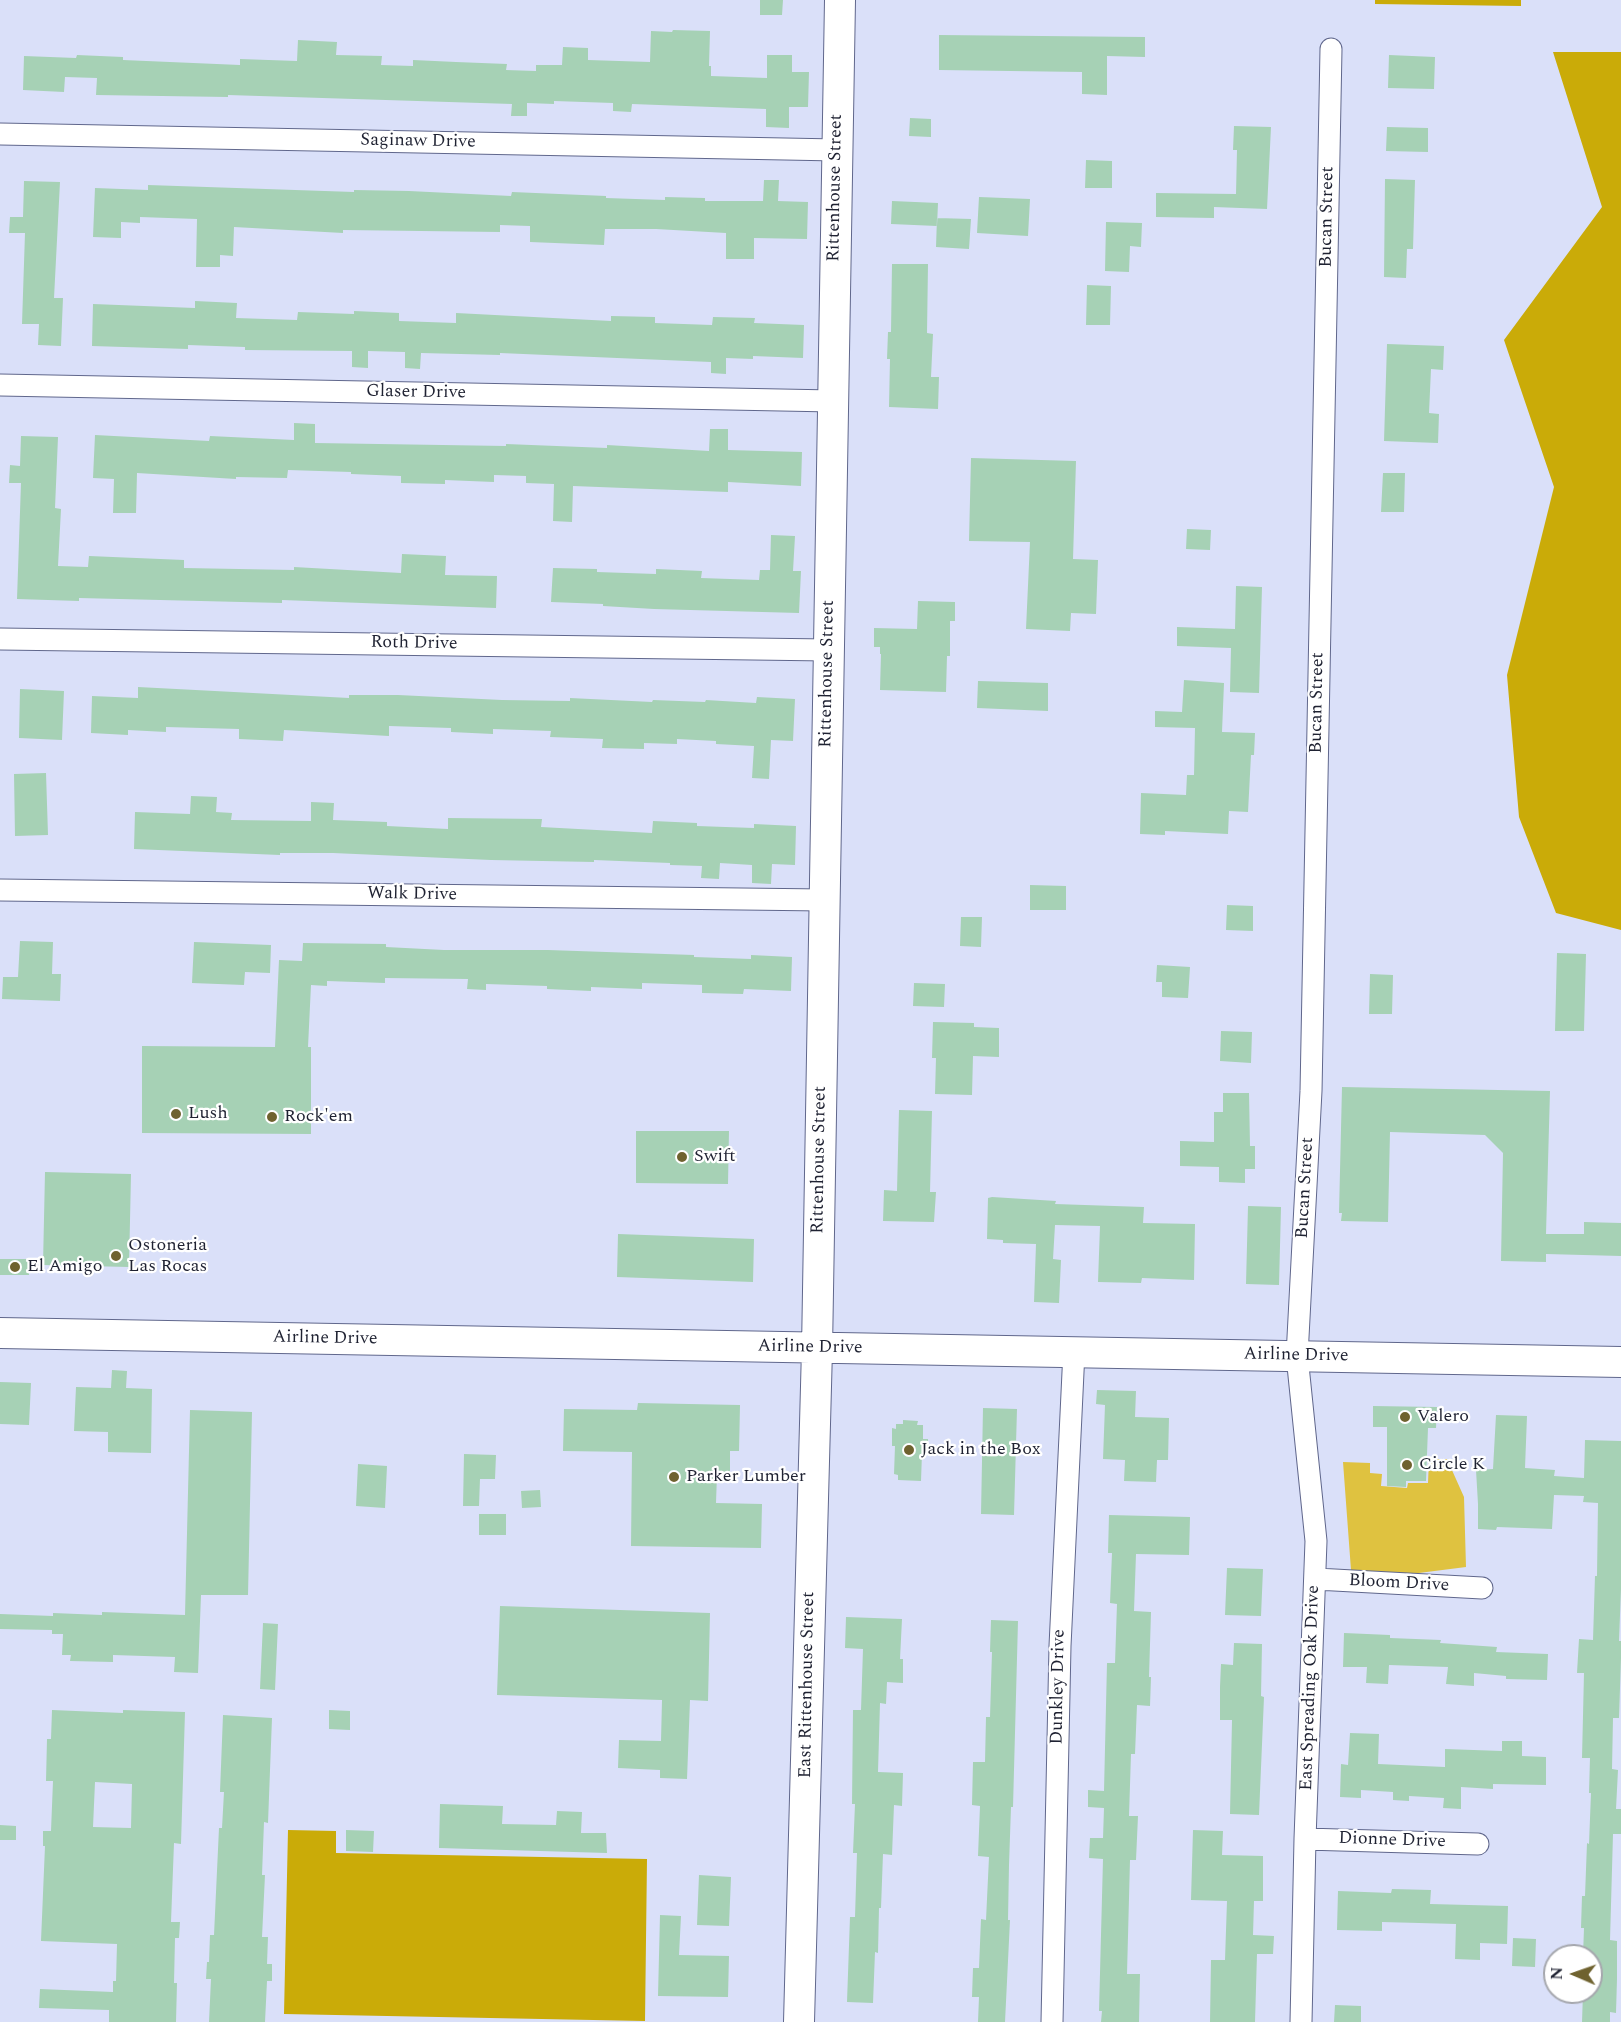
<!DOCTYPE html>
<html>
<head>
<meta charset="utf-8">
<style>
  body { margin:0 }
  #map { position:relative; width:1621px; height:2022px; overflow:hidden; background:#dae0f9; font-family:Spectral,serif }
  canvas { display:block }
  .north { position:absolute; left:1543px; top:1944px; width:60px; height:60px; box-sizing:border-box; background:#fff; border:2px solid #a5a7ad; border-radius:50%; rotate:272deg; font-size:16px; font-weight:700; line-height:24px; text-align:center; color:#1f2232 }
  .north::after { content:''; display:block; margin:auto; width:21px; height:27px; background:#6f622f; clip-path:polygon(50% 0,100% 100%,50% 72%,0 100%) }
</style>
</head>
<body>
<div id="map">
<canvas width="1621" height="2022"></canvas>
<div class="north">N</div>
</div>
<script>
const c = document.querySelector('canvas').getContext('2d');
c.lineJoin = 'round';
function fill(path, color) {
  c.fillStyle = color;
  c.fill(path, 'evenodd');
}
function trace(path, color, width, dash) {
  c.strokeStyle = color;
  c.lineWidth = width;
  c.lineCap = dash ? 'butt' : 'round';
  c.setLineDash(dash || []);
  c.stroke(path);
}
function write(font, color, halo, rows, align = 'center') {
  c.font = font + ' Spectral,serif';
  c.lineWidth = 4.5;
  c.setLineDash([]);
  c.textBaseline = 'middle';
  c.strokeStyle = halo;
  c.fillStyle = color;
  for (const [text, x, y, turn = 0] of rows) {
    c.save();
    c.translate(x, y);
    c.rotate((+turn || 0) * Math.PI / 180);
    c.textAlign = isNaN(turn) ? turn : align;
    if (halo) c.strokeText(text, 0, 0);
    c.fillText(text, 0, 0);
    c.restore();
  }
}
fill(new Path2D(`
  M1429 1459H1447L1464 1497 1466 1567 1411 1574 1351 1570 1343 1462 1370 1463V1473L1382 1474 1381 1486 1407 1488 1408 1483H1428Z`), '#dfc240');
fill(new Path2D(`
  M1375 0H1521V6L1375 4Z
  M1553 52H1621V930L1556 913 1519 817 1507 675 1554 487 1504 340 1602 207Z
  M288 1830 336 1831V1853L647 1859 645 2021 284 2014Z`), '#caab08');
fill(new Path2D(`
  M760 0H783L782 15H760Z
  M673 30 710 31 709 66H711V76L767 78V55H792V72H809L808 107H789V128L766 127V109L632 104 631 112 613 111V103L554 101V104L527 103V116H511L512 104 228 95V97L96 95 97 78 65 77 64 92 23 90 24 56 76 58 77 55 123 57V60L240 65V59L297 61 298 40 337 42 336 55 382 56 381 65 413 66V60L456 62 507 64 506 70 536 71V65H562L563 47 588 48V60L650 62 651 31 672 32Z
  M939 35 1145 37V57L1107 56V95L1082 94V72L939 70Z
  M1389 55 1435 57 1434 89 1388 88Z
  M910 118 931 119V137L909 136Z
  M1234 126 1271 127 1267 209 1214 207V218L1156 217V193L1236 194 1237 150H1233Z
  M1387 127 1428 128V152L1386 151Z
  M1086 160 1112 161V188H1085Z
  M1385 179 1415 180 1413 249H1407L1406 278 1384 277Z
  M764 180H779L778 201 808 202 807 239 754 238V259H726V233L656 229H605L604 245 530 242V226L500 225V232L343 230V233L234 227 233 256 220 255V267H196L197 219 140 217V223L121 222V238L93 237 95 188 148 190V185L354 192V190L409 191 511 196 512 192 606 196V198L665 200V197L705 198V201H763Z
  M24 181 60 182 54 298H63L61 346 38 345 39 324H22L25 233H9L10 217H23Z
  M979 197 1030 199 1028 236 977 233Z
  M892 201 938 203 937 226 891 224Z
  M937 218 971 219 969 249 936 247Z
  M1106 222 1142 223 1141 247 1130 246 1129 272 1105 271Z
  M892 264H928L927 333 933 334 931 377H939L938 409 889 407 890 359H887L888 332H891Z
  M1087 285 1111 286 1110 325H1086Z
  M195 301 237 303 236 318 297 320 298 312 354 314V311L399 313V321L456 323V313L611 321V316L655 317V323L712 325 713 317 755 318 754 323 804 325 803 358 753 356V359L726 358V374L711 373V362L500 353V355L421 353 420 369 405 368V352L368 351V368L352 367V351L245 350V347L188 345V349L92 346 93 304 195 308Z
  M1387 344 1444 346 1443 370 1431 369 1429 413 1439 414 1438 443 1384 441Z
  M294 423 315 424V443L506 446V444L607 448V445L709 451 710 429H728V450L802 452 801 486 728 482V492L573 486 572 522 553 521 554 484 526 483V476L494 475V482L445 480V484L401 483V476L351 474V472L288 470 287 478 236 477V479L137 473 136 513H113L114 479 93 478 95 435 209 441 210 436 294 440Z
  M21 436 58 437 55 508 61 509 58 566 88 567 89 556 184 560V568L294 570V567L401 573 402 554 446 556 445 575 497 576 496 608 282 600V603L79 598V601L17 599 21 483H9L10 465 20 466Z
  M971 458 1076 461 1073 559 1098 560 1096 614 1071 613 1070 631 1026 629 1030 542 969 541Z
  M1383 473H1405L1404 512H1381Z
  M1187 529 1211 530 1210 550 1186 549Z
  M771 535 795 536 793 571H801L799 613 654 609 603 606V604L551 602 553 568 597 569V572L656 574V569L702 571 701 578 759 580 760 570H770Z
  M1236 586 1262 587 1259 693 1230 692 1231 648 1177 646V627L1235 629Z
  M918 601 955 602V621H950V656H947L946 692 880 690 881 654H880V647H874V628L917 629Z
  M1184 680 1224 683 1222 732 1255 733 1254 755H1251L1248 812 1229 811 1228 834 1165 831V835L1140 834 1141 793 1186 795 1187 775H1194L1195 728 1155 727V711L1182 712Z
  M978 681 1048 683V711L977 708Z
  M138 687 349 698V695H398L502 700 570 701V698L652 702 653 700 705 702 706 700 756 703 757 697 795 699 793 741 771 740 769 779 752 778 754 746 716 744V741L677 739V744L644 743V749L602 748 603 739 550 737 551 731 493 729V734L451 732V728L389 726V736L284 730 283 741 239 739V729L166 727V732L128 730V735L91 733 92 696 138 698Z
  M20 689 64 691 62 740 19 738Z
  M46 773 48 835 15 836 14 774Z
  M191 796 217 797 216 812 232 813 231 820 311 821V802L334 803 333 820 387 822V826L448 829V818L542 819 541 827 652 833 653 821 697 823V826L754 828V824L796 826 795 865 772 864 771 884 752 883V865L720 863 719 879 701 878 702 866 670 865V863L594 860V862L491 860 333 853H280V855L134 849 135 812 190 814Z
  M1030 885 1066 886V910H1030Z
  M1227 905 1253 906V931L1226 930Z
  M961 917H982L981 947 960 946Z
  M20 941 53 942 52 974H61L60 1001 2 999 3 977H18Z
  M194 942 271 945 270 973 245 972 244 985 192 983Z
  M303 943 386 944V947L444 950H548L694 955V957L751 959V955L792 957 791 991 744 989 743 994 702 993V985L642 983V989L591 987V991L547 989V986L486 984V990L467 989 468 979 385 978V983L327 981V986L311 985 308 1047H311V1134L142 1133V1046L275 1047 279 960 302 961Z
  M1557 953 1586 954 1584 1031H1555Z
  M1157 965 1190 967 1188 998 1162 997V982H1156Z
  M1370 974 1393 975 1392 1014H1369Z
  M914 983 945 984 944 1007 913 1006Z
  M933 1022 974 1023V1027L999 1028V1057L973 1056 972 1095 935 1094 936 1058H932Z
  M1221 1031 1252 1032 1251 1063 1220 1061Z
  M1342 1087 1550 1091 1546 1234H1584V1222L1621 1223V1256L1546 1254V1262L1501 1261 1503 1153 1485 1135 1390 1132 1388 1222 1341 1221 1342 1213H1339Z
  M1223 1093H1249L1250 1146H1255V1169H1245V1183L1219 1182V1167L1180 1166V1141L1214 1142V1112H1223Z
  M899 1110 932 1111 930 1192H936L934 1222 883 1221 884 1190 897 1191Z
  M636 1131H729L728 1184 636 1183Z
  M45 1172 131 1174 129 1267 43 1265Z
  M992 1197 1056 1201 1055 1204 1144 1207 1143 1223 1195 1224 1194 1280 1142 1278 1141 1283 1098 1282 1100 1226 1055 1225 1053 1259 1061 1260 1059 1303 1034 1302 1036 1244 1003 1243V1240L987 1239 988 1198Z
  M1248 1206 1281 1207 1279 1285 1246 1284Z
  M618 1234 754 1239 753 1282 617 1277Z
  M0 1259H29V1275H0Z
  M112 1370 127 1371 126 1388 152 1389 151 1453 108 1452V1432L74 1431 76 1387 111 1388Z
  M0 1382 31 1383 29 1425 0 1424Z
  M1097 1390 1136 1391 1135 1417 1169 1418 1168 1460H1157L1156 1482 1124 1481 1125 1460 1103 1459 1105 1405 1096 1404Z
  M638 1403 740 1405 739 1451H730V1474H717L716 1503 762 1504 761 1548 631 1546 632 1452 563 1451 564 1409 637 1410Z
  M1373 1406 1437 1407 1436 1428H1428L1426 1481H1406V1487L1387 1486V1427H1373Z
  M983 1408 1017 1409 1014 1515 981 1514Z
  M190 1410 252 1412 248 1595H201L198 1673 174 1672 175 1657 113 1655V1662L70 1661 71 1655H62L63 1634H52V1630L0 1629V1614L53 1616V1613L102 1615V1612L185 1615Z
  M1496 1415 1527 1416 1525 1468 1555 1470 1554 1476 1584 1478 1585 1440 1621 1441V1589L1619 1641H1621V1658L1619 1718H1613L1612 1769 1618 1770 1616 1809H1621V1834H1613L1610 1940 1617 1941V1979L1616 2013 1610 2012V2022H1582L1583 1992H1591V1956H1583L1584 1928H1581L1582 1896H1585L1587 1843 1589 1844 1591 1793H1589L1590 1758H1582L1584 1673H1577L1579 1639 1593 1640 1595 1576H1597L1598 1503 1583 1502 1584 1496 1554 1495 1552 1529 1497 1527 1496 1530 1478 1529V1504L1476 1470 1493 1469Z
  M903 1420 918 1421 917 1425H923V1439H928V1453H922L921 1481 898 1480V1475L894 1474 895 1446H892V1428L896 1429V1424H903Z
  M464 1454 496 1455 495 1479H480L479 1506H463Z
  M358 1464 387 1466 385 1508 356 1506Z
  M540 1490 541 1507 522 1508 521 1491Z
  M479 1514H506V1535H479Z
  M1109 1515 1190 1517 1189 1555 1136 1554 1134 1611 1151 1612 1149 1677H1151L1150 1706 1137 1705 1135 1754H1131L1129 1816H1138L1136 1860H1130L1127 1974H1140L1139 2022H1101L1102 2011H1099L1103 1859 1089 1858 1090 1838H1103L1104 1808 1088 1807V1790L1104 1791 1107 1663H1115L1117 1604 1110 1603 1112 1553H1108Z
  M1227 1568 1263 1569 1261 1616 1225 1615Z
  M500 1606 710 1613 708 1701 690 1700 687 1779 660 1778V1770L618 1768 619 1740 661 1741 662 1700 497 1695Z
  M846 1617 902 1619 900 1659H903V1683L887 1682 886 1704 880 1703 878 1772 903 1773 902 1806 894 1805 892 1855 883 1854 881 1908H879L878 1953 875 1952 873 2003 847 2002 850 1917H855L857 1853H853L855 1804H852L853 1710H861L863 1649 845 1648Z
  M991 1620 1018 1621 1013 1807H1011L1009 1865 1008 1920H1010L1005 2022H978L979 1997H972L973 1968H979L981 1919 986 1920 989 1857 978 1856 980 1806 972 1805 973 1762H985L986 1717H990L992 1652H990Z
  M263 1623 278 1624 275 1690 260 1689Z
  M1344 1633 1390 1635V1638L1441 1640 1440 1643 1497 1647 1496 1652 1548 1654 1547 1680 1506 1679V1676L1474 1673V1686L1446 1684 1448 1667 1389 1665 1388 1684 1366 1683 1367 1667H1343Z
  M1234 1643 1262 1644 1261 1696 1264 1697 1259 1815 1230 1814 1232 1720H1220V1687L1221 1664 1233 1665Z
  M52 1710 123 1713V1710L185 1712 181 1844 174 1843 171 1922H180L179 1938H175L174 1983H177L176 2022H109V2010L39 2008 40 1989 113 1992V1981H116L117 1944 41 1941 45 1846H43V1831H51L53 1781H46L47 1739H51ZM95 1782 132 1784 131 1828 93 1827Z
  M329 1710 350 1711V1730L329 1729Z
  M223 1715 272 1718 268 1823 264 1822 262 1875H265L262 1937H268L267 1964H272V1981H267L265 2022H209L211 1979H206L207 1962H209L210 1935H214L219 1828H222L224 1792H220Z
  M1350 1733 1379 1734 1378 1764 1445 1767V1749L1502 1751V1741H1522V1756L1546 1757V1785L1493 1784V1789L1461 1787V1809L1443 1808 1444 1798 1409 1796V1801L1393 1800V1792L1361 1790V1798L1340 1797 1341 1764 1348 1765Z
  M440 1804 503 1806 502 1824 556 1825 557 1811 582 1812 581 1833H606L607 1853 439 1848Z
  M0 1825 16 1826V1840H0Z
  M346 1830 374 1831 373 1852 346 1851Z
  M1193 1830 1223 1831 1222 1855 1263 1856V1901H1254L1253 1935 1274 1936 1273 1954H1257L1255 2022H1210L1211 1960H1225L1227 1901 1191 1900Z
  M699 1875 731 1877 729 1926 697 1925Z
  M1392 1889 1431 1890 1430 1904 1508 1906 1507 1944 1480 1943V1960L1455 1959 1456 1924 1382 1922V1931L1337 1930 1338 1891 1391 1893Z
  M660 1915 681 1916 679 1955 729 1956 728 1997 658 1996Z
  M1513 1938 1536 1939 1535 1967 1512 1966Z
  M1335 2005 1361 2006V2022H1334Z`), '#a6d1b5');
const street = new Path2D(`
  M0 134 837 150
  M0 385 833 401
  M0 639 828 650
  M0 890 824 900
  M1316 1579 1482 1588
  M1305 1839 1478 1844
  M1052 2022 1060 1646 1074 1351
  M1301 2022 1305 1839 1316 1541 1297 1356 1311 1091 1331 49`);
const secondary = new Path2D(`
  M0 1333 1621 1362
  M799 2022 817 1349 840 0`);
trace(street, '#60678c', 23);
trace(secondary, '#60678c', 32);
trace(street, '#fff', 21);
trace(secondary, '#fff', 30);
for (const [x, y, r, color] of [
  [176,1114,6,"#6f622f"],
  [272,1117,6,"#6f622f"],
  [682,1157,6,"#6f622f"],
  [116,1256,6,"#6f622f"],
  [15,1267,6,"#6f622f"],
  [1405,1417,6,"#6f622f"],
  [909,1450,6,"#6f622f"],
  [1407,1465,6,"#6f622f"],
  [674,1477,6,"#6f622f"]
]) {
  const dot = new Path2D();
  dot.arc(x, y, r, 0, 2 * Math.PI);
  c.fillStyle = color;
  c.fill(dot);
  trace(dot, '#fff', 2);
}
write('18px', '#1f2232', '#fff', [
  ["Saginaw Drive",418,142,1],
  ["Rittenhouse Street",836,188,-89],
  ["Bucan Street",1328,217,-89],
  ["Glaser Drive",416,393,1],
  ["Roth Drive",414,644,1],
  ["Rittenhouse Street",828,674,-89],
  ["Bucan Street",1318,703,-89],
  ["Walk Drive",412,895,1],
  ["Rittenhouse Street",820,1160,-89],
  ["Bucan Street",1306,1188,-87],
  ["Airline Drive",325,1339,1],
  ["Airline Drive",810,1348,1],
  ["Airline Drive",1296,1356,1],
  ["Bloom Drive",1399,1584,3],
  ["East Rittenhouse Street",808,1685,-89],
  ["Dunkley Drive",1059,1687,-89],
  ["East Spreading Oak Drive",1311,1688,-88],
  ["Dionne Drive",1392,1841,2]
]);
write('18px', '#1f2232', '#fff', [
  ["Lush",188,1114],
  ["Rock'em",284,1117],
  ["Swift",694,1157],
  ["Ostoneria",128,1246],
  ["Las Rocas",128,1267],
  ["El Amigo",27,1267],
  ["Valero",1417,1417],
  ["Jack in the Box",921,1450],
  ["Circle K",1419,1465],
  ["Parker Lumber",686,1477]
], 'left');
</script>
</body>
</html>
